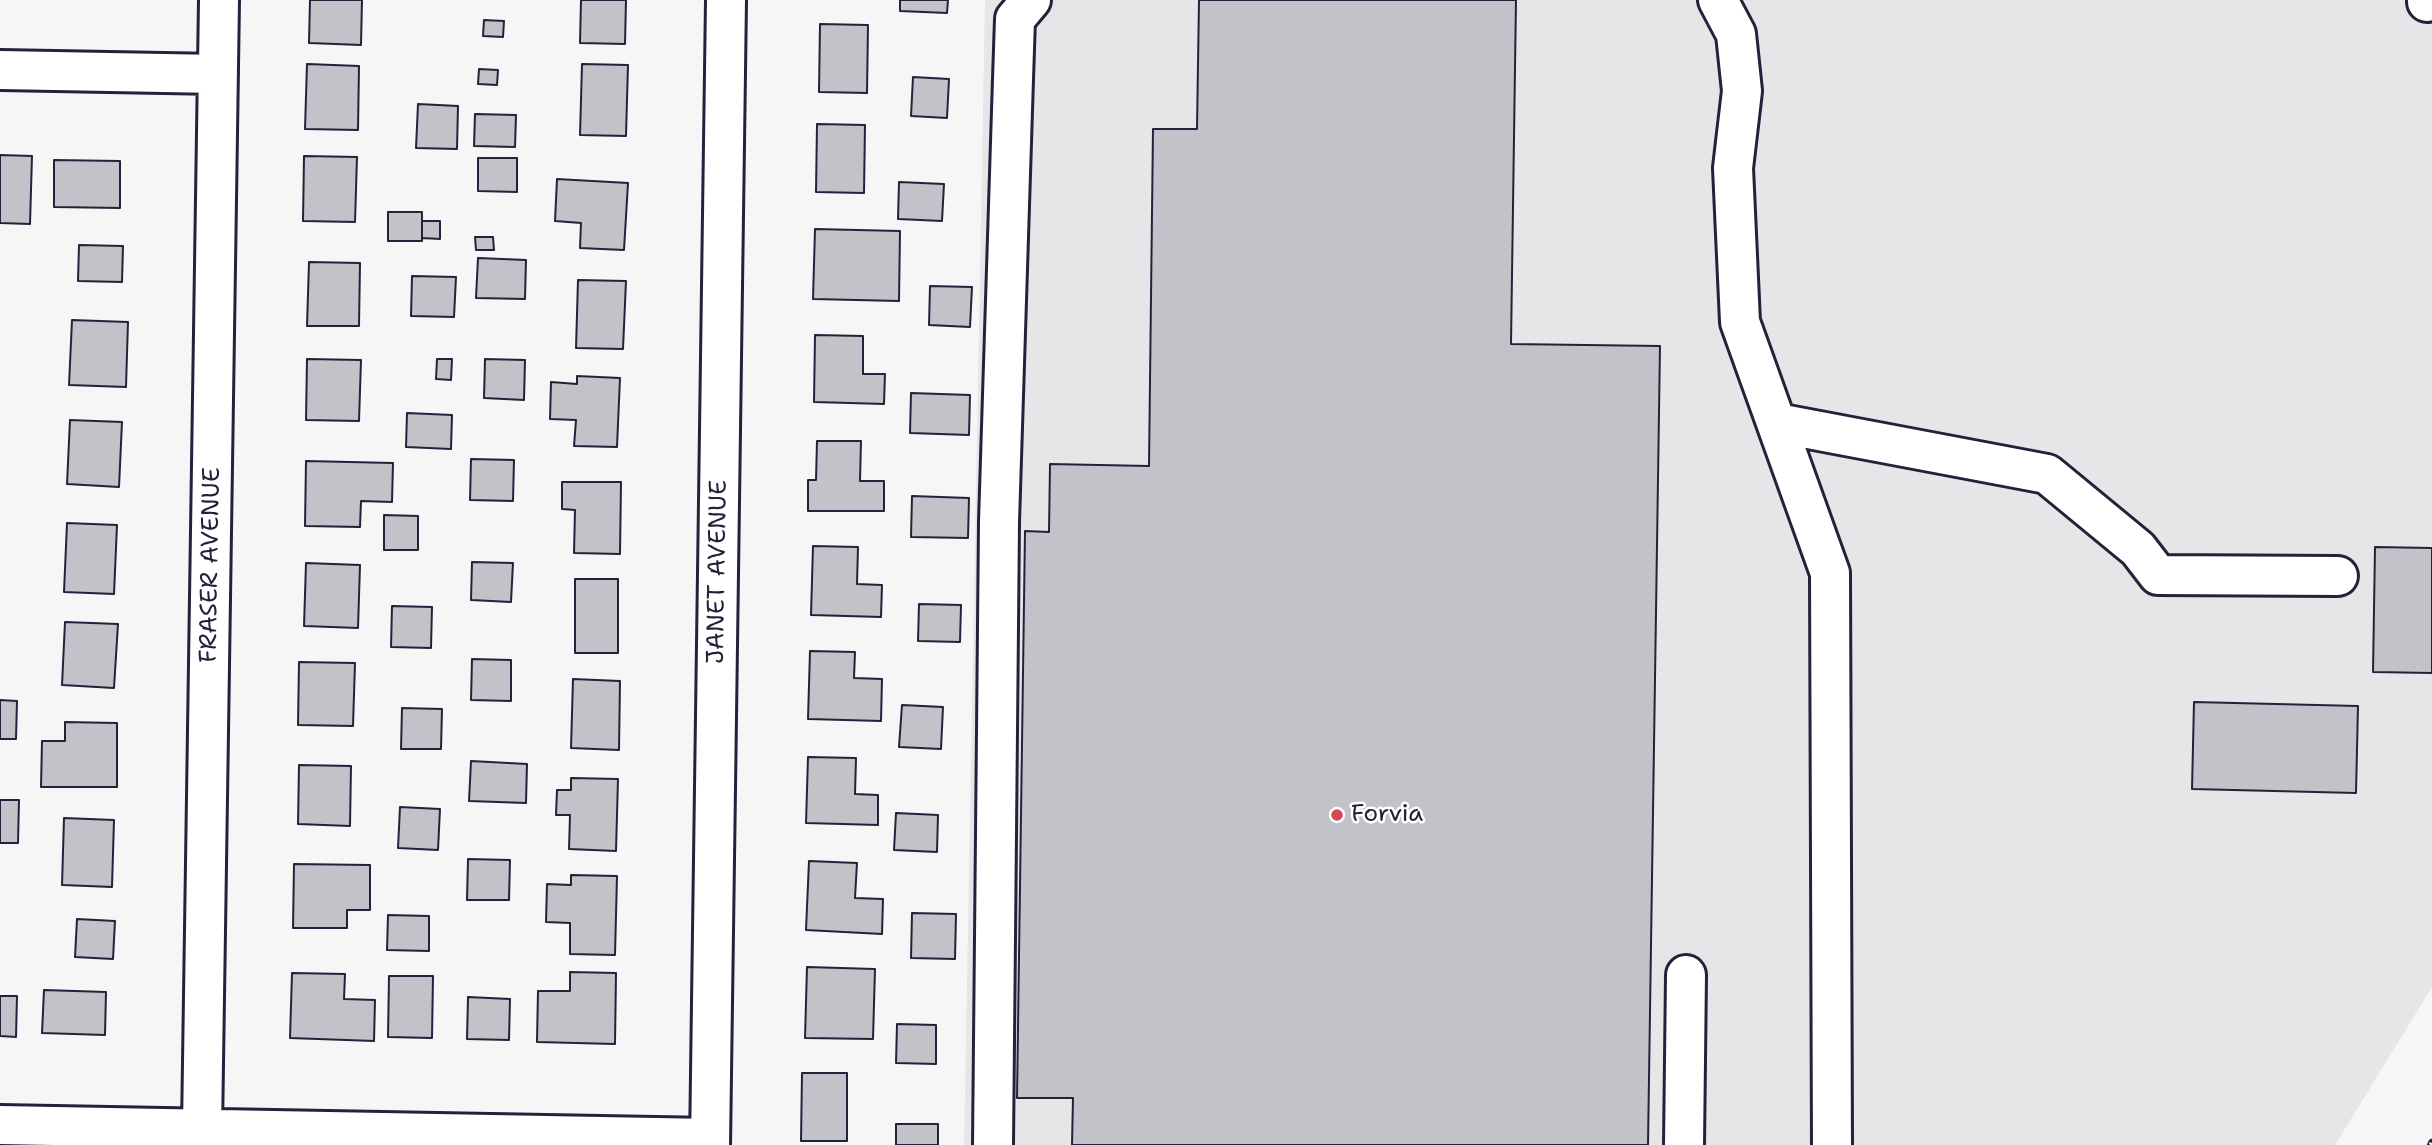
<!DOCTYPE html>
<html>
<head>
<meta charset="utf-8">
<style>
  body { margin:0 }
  canvas { display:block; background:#f6f6f7 }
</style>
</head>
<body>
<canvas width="2432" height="1145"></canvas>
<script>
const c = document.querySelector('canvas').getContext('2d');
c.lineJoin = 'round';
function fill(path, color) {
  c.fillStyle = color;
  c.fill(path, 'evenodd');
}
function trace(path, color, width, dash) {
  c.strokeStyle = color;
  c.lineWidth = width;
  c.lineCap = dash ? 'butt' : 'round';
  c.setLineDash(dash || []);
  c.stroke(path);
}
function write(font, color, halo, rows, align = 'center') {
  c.font = font + ' "Shantell Sans",sans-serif';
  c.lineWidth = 5;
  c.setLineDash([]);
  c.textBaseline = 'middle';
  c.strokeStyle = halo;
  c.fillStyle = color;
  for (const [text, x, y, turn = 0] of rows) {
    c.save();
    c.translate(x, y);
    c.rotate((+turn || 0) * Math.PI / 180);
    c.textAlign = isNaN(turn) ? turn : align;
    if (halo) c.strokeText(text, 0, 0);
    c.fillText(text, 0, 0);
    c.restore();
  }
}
fill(new Path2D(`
  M985 0H2432V987L2335 1145H964Z`), '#e6e6e9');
const building = new Path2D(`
  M310 0H362L361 45 309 43Z
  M581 0H626L625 44 580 43Z
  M900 0H948L947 13 900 11Z
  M1199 0H1516L1511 344 1660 346 1648 1145H1072L1073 1098H1017L1025 531 1049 532 1050 464 1149 466 1153 129H1197Z
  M484 20 504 21 503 37 483 36Z
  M820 24 868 25 867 93 819 92Z
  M307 64 359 66 358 130 305 129Z
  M582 64 628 65 626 136 580 135Z
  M479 69 498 70 497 85 478 84Z
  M913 77 949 79 947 118 911 116Z
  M418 104 458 106 457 149 416 148Z
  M475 114 516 115 515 147 474 146Z
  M817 124 865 125 864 193 816 192Z
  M0 155 32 156 30 224 0 223Z
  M304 156 357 157 355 222 303 221Z
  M478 158H517V192L478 191Z
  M54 160 120 161V208L54 207Z
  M557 179 628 183 624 250 580 248 581 223 555 221Z
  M899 182 944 184 942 221 898 219Z
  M388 212H422V241H388Z
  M422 221H440V239L422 238Z
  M815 229 900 231 899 301 813 299Z
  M475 237H493L494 250H476Z
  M79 245 123 246 122 282 78 281Z
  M478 258 526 260 525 299 476 298Z
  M309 262 360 263 359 326H307Z
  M412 276 456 277 454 317 411 316Z
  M578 280 626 281 623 349 576 348Z
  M930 286 972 287 970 327 929 325Z
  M72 320 128 322 126 387 69 385Z
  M815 335 863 336V374H885L884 404 814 402Z
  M307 359 361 360 359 421 306 420Z
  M437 359H452L451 380 436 379Z
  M485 359 525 360 524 400 484 398Z
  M577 376 620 378 617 447 574 446 576 420 550 419 551 382 577 384Z
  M911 393 970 395 969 435 910 433Z
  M407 413 452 415 451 449 406 447Z
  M70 420 122 422 119 487 67 484Z
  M817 441H861L860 481H884V511H808V480H816Z
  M471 459 514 460 513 501 470 500Z
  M306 461 393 463 392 502 361 501 360 527 305 526Z
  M562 482H621L620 554 574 553 575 510 562 509Z
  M912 496 969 498 968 538 911 537Z
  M384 515 418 516V550H384Z
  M67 523 117 525 114 594 64 592Z
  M813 546 858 547 857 584 882 585 881 617 811 615Z
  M2375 547 2432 548V673L2373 672Z
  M472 562 513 563 511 602 471 600Z
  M306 563 360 565 358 628 304 626Z
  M575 579H618V653H575Z
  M919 604 961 605 960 642 918 641Z
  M392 606 432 607 431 648 391 647Z
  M65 622 118 624 114 688 62 685Z
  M810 651 855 652 854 678 882 679 881 721 808 719Z
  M472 659 511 660V701L471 700Z
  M299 662 355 663 353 726 298 725Z
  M573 679 620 681 619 750 571 748Z
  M0 700 17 701 16 739H0Z
  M2194 702 2358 706 2356 793 2192 789Z
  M902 705 943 707 941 749 899 747Z
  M402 708 442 709 441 749H401Z
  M65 722 117 723V787H41L42 741H65Z
  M808 757 856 758 855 794 878 795V825L806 823Z
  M471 761 527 764 526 803 469 801Z
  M299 765 351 766 350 826 298 824Z
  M571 778 618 779 616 851 569 849 570 815H556L557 790H571Z
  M0 800H19L18 843H0Z
  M400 807 440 809 438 850 398 848Z
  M896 813 938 815 937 852 894 850Z
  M64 818 114 820 112 887 62 885Z
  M468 859 510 860 509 900H467Z
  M809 861 857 863 855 898 883 899 882 934 806 930Z
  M294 864 370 865V910H347V928H293Z
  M571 875 617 876 615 955 570 954V923L546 922 547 884 571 885Z
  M912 913 956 914 955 959 911 958Z
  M388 915 429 916V951L387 950Z
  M77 919 115 921 113 959 75 957Z
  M807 967 875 969 873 1039 805 1038Z
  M570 972 616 973 615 1044 537 1042 538 991H570Z
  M292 973 345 974 344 999 375 1000 374 1041 290 1038Z
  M389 976H433L432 1038 388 1037Z
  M44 990 106 992 105 1035 42 1033Z
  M0 996H17L16 1037 0 1036Z
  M468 997 510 999 509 1040 467 1039Z
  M897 1024 936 1025V1064L896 1063Z
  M802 1073H847V1141H801Z
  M896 1124H938V1145H896Z`);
fill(building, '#c2c2c9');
trace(building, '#22223b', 2);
const minor = new Path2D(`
  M1718 0 1736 34 1742 91 1733 168 1740 322 1830 573 1832 1145
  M2427 2V0
  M0 70 218 74
  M1777 423 2047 474 2138 549 2158 575 2338 576
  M0 1125 710 1138
  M202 1129 219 0
  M710 1145 726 0
  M993 1145 999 522 1013 79 1015 19 1031 0
  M1684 1145 1686 975`);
trace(minor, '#22223b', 44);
trace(minor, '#fff', 38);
const rail = new Path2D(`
  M2431 1145 2432 1143`);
trace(rail, '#22223b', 8);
trace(rail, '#fff', 5, [16]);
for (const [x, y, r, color] of [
  [1337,815,7,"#d1495b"]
]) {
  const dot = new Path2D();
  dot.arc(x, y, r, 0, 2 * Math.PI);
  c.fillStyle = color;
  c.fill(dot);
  trace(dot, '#fff', 2.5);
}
write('24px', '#22223b', '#fff', [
  ["FRASER AVENUE",211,565,-89],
  ["JANET AVENUE",718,572,-89]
]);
write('24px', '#22223b', '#fff', [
  ["Forvia",1351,815]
], 'left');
</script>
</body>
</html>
